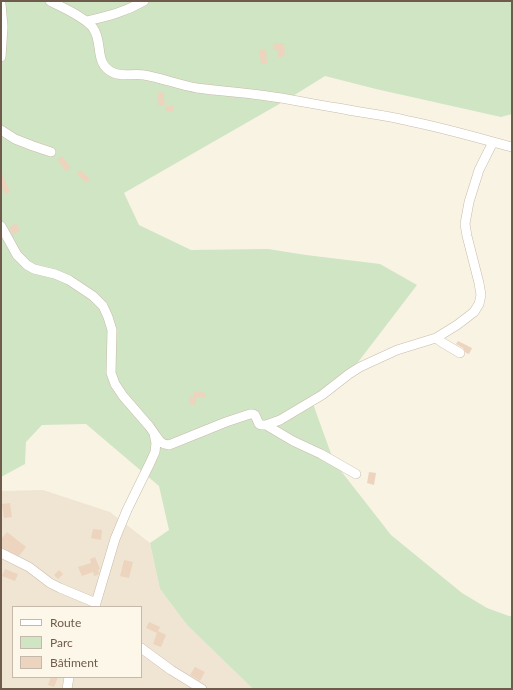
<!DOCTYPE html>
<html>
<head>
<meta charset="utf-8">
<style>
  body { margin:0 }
  #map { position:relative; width:513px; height:690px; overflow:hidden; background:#f9f3e4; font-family:Lato,sans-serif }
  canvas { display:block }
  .frame { position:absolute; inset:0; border:2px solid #6f5b4c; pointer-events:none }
  .legend { position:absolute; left:12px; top:606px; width:130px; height:72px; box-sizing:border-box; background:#fdf7e9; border:1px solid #c4b9aa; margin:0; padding:5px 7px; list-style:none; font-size:12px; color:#6f5b4c }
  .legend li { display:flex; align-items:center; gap:8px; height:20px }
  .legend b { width:20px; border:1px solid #c4b9aa }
</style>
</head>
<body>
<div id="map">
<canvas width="513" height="690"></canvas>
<div class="frame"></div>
<ul class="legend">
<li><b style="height:5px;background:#fff"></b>Route</li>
<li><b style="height:11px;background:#cfe5c4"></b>Parc</li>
<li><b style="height:11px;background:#ecd4be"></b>Bâtiment</li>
</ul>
</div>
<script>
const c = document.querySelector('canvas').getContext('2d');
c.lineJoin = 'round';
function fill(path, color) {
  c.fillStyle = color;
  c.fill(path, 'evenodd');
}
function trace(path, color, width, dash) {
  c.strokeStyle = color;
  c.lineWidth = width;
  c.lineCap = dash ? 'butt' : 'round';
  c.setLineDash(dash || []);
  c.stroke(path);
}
fill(new Path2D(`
  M43 490 110 512 150 543 160 589 187 625 253 689H1V491ZM13 607H141V677H13Z`), '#f0e5d3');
fill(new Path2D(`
  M1 1H512V114L501 117 376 89 325 76 288 99 124 193 139 225 191 250 268 249 306 255 380 264 417 285 349 374 312 401 334 462 391 535 462 593 487 608 509 616H512V689H253L187 625 160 589 150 543 169 530 159 486 86 424 42 425 26 442 25 464 1 477Z`), '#cfe5c4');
fill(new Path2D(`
  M284 43 285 56 278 57 277 50H273V44Z
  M266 49 267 64H261L259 50Z
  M163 92 165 105 159 106 157 93Z
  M173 105 174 111 167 112 165 107Z
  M62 156 71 168 66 171 57 160Z
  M80 170 90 179 86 183 77 174Z
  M1 171 10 192 5 194 1 186Z
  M16 223 20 231 13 235 9 228Z
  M458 341 472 348 469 354 466 353 463 348 456 344Z
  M194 391 206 393V398H196L195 405 189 404V396L193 397Z
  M369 472 376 473 374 485 367 483Z
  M10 503 12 517 4 518 2 504Z
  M93 529 102 530 101 540 91 538Z
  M7 532 26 547 19 556 1 547V539Z
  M95 557 100 569 98 570 99 572 98 575 94 576 93 572 82 576 78 567 91 563 90 559Z
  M124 560 133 562 129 578 120 576Z
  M5 569 18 574 15 581 2 576Z
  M59 570 63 574 58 579 54 575Z
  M149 622 160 627 158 631 166 635 161 647 153 644 157 633 146 628Z
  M195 667 205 672 200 681 190 675Z
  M51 677H58L54 687 48 685Z`), '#ecd4be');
const minor = new Path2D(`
  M50 1C63 8 85 17 93 28 104 43 93 64 114 73 123 77 134 73 144 75 162 78 179 85 197 88 218 91 239 92 260 95 286 98 312 104 338 108 362 113 386 115 409 121 444 128 478 138 512 147
  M1 4 3 27 1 57
  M87 21C108 16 125 12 144 1
  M1 130 15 139 33 146 51 152
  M1 226 17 255 27 265 34 269 55 274 69 280 93 296 103 306 108 317 112 330 111 373 115 384 123 396 149 426 154 433 156 443 155 452 150 463 127 510 115 539 96 603 95 607
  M436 338 443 343 460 353
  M266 425 293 441 321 454 356 474
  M154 433C159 440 160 444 169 445L226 422 250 414H253L255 415 259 424 261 425H266L280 420 322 395 349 374 360 367 397 350 436 338 457 325 474 312 479 304 481 295 479 283 467 236 465 224 469 202 479 170 493 142
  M1 553 29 567 50 583 60 588 96 603
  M141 648 171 670 202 689
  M67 689 69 677`);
trace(minor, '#c9bbab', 10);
trace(minor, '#fff', 9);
</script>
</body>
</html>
